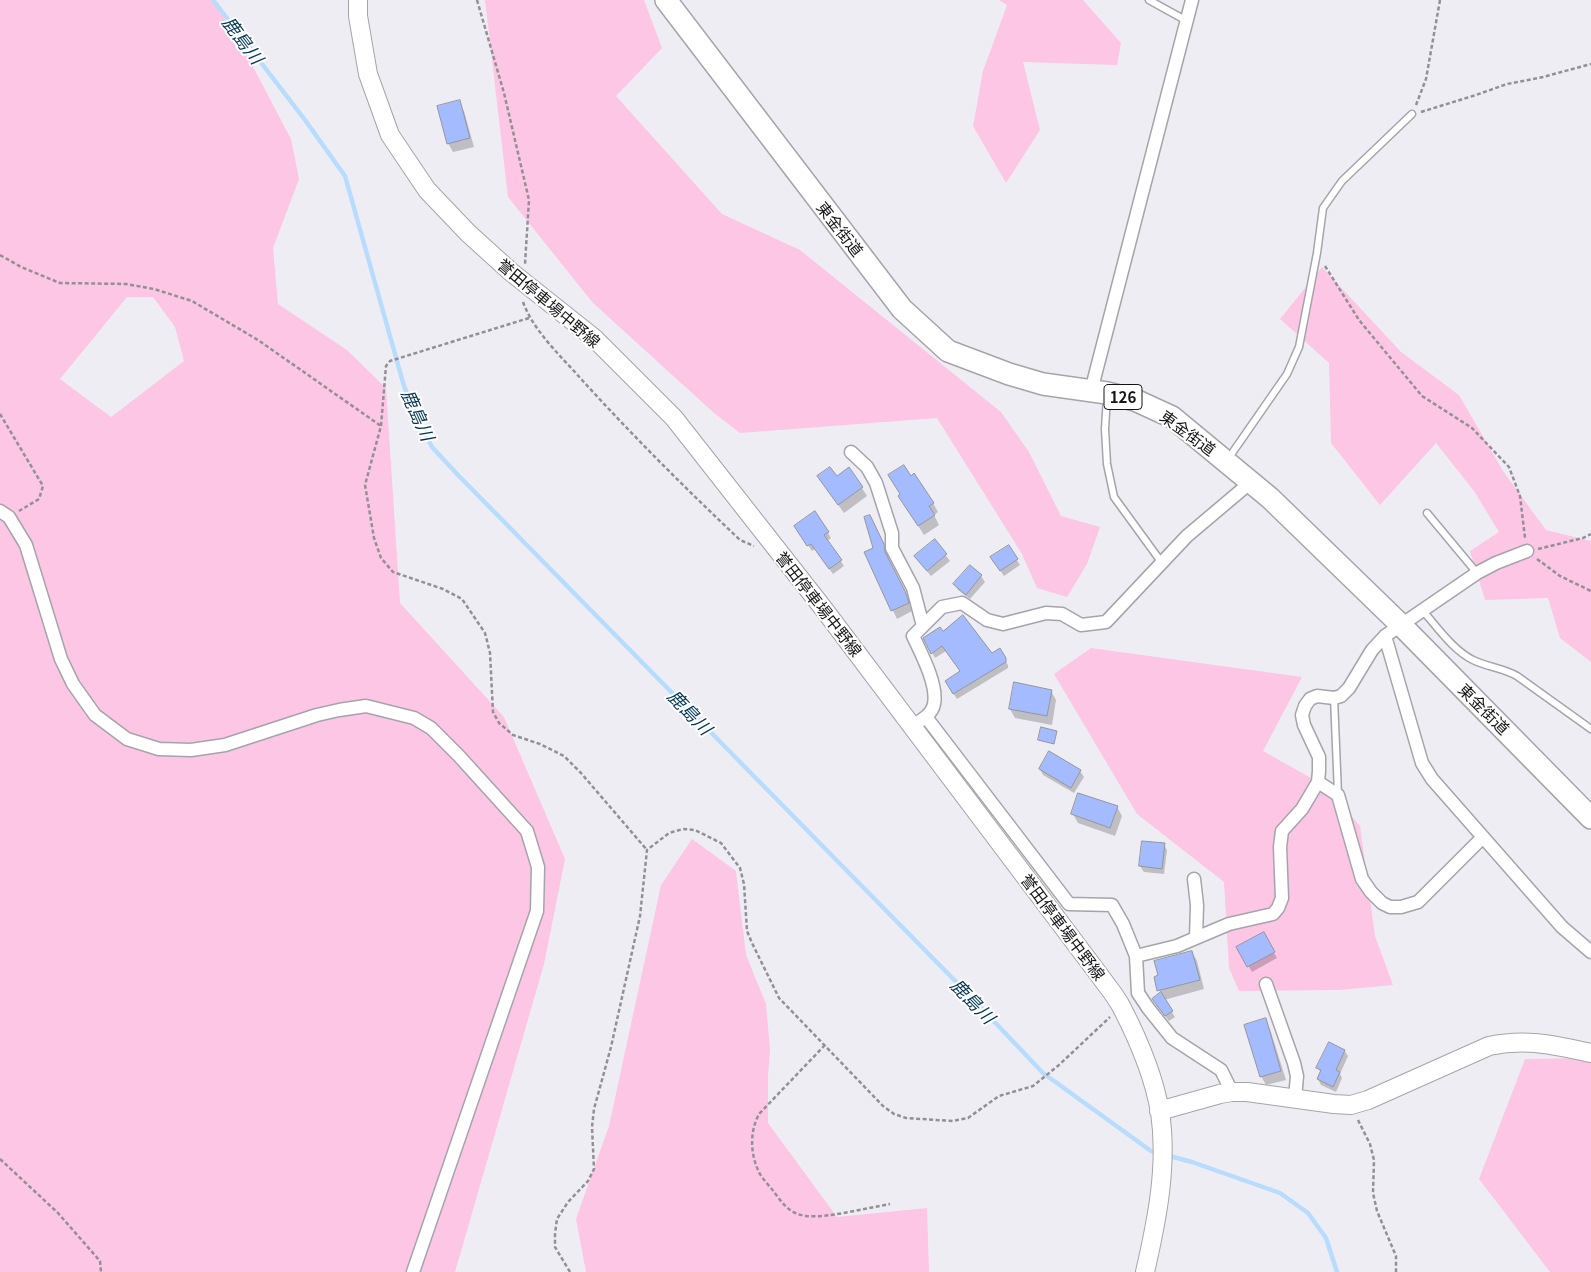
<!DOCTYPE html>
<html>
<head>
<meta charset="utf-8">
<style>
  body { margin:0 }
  canvas { display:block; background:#efedf4 }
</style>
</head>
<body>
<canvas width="1591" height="1272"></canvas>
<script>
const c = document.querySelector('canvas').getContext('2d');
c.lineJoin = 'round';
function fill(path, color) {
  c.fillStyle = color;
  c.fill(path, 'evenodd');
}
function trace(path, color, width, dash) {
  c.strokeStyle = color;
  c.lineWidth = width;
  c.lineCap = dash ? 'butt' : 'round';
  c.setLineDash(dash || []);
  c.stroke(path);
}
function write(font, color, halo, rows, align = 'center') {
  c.font = font + ' Georgia,"Noto Sans JP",serif';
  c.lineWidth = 4;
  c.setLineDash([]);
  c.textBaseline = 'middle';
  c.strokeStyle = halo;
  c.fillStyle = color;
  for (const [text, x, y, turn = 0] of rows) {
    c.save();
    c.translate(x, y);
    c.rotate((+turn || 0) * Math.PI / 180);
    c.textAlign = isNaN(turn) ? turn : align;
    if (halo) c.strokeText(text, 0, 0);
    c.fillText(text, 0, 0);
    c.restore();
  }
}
fill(new Path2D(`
  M0 0H211L229 21 291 139 299 179 273 248 278 304 347 350 386 388 400 603 504 717 565 859 544 964 455 1272H0ZM127 297H153L175 327 184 361 111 417 60 379Z
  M485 0H644L662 48 616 96 722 214 800 250 1001 412 1029 452 1061 516 1100 527 1087 564 1067 597 1037 588 1022 554 937 418 740 433 714 413 593 303 508 197Z
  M999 0H1083L1121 43 1117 65 1023 62 1040 130 1006 183 973 126 983 71 1007 5Z
  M1322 267 1401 352 1459 395 1503 471 1546 530 1591 541V662L1560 638 1548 598 1485 600 1470 551 1499 532 1474 491 1436 443 1380 505 1331 443 1329 363 1280 319Z
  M1091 648 1302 677 1263 751 1327 787 1360 826 1375 936 1393 985 1339 990 1239 991 1229 968 1224 882 1137 814 1054 674Z
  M692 839 736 871 746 955 766 1004 770 1050 768 1076V1123L837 1217 927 1208 929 1272H586L576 1219 609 1126 661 885Z
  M1591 1058V1272H1550L1479 1179 1525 1059Z`), '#fdc6e4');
fill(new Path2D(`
  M459 102 464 111 474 147 453 152 448 143Z
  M837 478 862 488 867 496 844 513 824 485Z
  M902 495 933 503 938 512 934 515 939 525 924 535 905 505Z
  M874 525 888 554 889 561 909 600 912 611 897 619 865 553 874 548Z
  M799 532 828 533 831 538 827 541 844 566 833 574 815 549 812 551Z
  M935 541 950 561 931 576 919 562Z
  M1008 546 1020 565 1004 576 995 563Z
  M970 566 981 576 985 582 970 599 958 590 955 584Z
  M943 633 992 654 999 650 1008 665V668L957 699 946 682 961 672 946 651 935 658 925 639Z
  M1051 691 1056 700 1052 725 1015 718 1010 709Z
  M1040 769 1080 771 1084 777 1074 793 1043 775Z
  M1117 807 1122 816 1115 836 1078 823 1073 814Z
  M1164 845 1167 850 1164 874 1144 872 1140 866Z
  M1263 934 1277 958 1252 972 1238 948Z
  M1192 952 1197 961 1204 989 1164 1000 1175 1017 1169 1021 1156 1005 1161 994 1155 978Z
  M1265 1020 1270 1029 1286 1080 1266 1085 1261 1076Z
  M1344 1050 1348 1056 1340 1074 1342 1078 1336 1092 1321 1085 1318 1079 1321 1073 1318 1068Z`), '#0003');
trace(new Path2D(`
  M213 0 305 120 345 176 404 386 419 423 432 447 458 475 967 993 1043 1073 1151 1151 1159 1153
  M1166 1155 1192 1162 1280 1193 1308 1213 1326 1238 1337 1272`), '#b7dcfd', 4.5);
const building = new Path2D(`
  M460 100 470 138 447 144 437 106Z
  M904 465 911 476 914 473 934 503 929 506 935 515 918 526 898 496 900 494 888 475Z
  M830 467 837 476 849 467 863 487 838 505 817 476Z
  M815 511 829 532 824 535 842 560 829 569 811 544 807 546 794 526Z
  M870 515 884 544 885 552 905 591 909 603 891 611 864 552 873 548 864 517Z
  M935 539 947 554 927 571 914 556Z
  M1009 545 1018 559 1000 571 990 557Z
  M970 565 982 575 966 595 953 584Z
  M963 615 992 653 1000 648 1006 658V662L953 694 945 681 960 671 942 646 931 654 923 638 940 627 943 631Z
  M1014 682 1052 690 1047 716 1009 709Z
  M1041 727 1057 731 1054 744 1038 740Z
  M1049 751 1081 770 1071 788 1039 769Z
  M1078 793 1118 806 1110 828 1071 814Z
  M1142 841 1165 843 1162 869 1139 866Z
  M1264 932 1275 952 1247 967 1236 947Z
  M1192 951 1200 980 1157 991 1154 977 1158 975 1154 961Z
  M1161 992 1173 1011 1165 1016 1152 999Z
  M1266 1018 1281 1071 1260 1077 1244 1025Z
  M1329 1042 1345 1050 1336 1070 1340 1072 1333 1087 1317 1079 1321 1070 1316 1068Z`);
fill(building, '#a4bbff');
trace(building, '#94969d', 1);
const service = new Path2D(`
  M1149 0 1187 21
  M1107 397 1105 429 1107 464 1114 497 1162 563
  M1228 459 1287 374 1299 347 1317 253 1323 208 1342 181 1412 114
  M1427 513 1477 573
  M1423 611C1438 628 1453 650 1473 660 1487 667 1503 668 1517 676L1591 729
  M1334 698 1338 794`);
const minor = new Path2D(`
  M1091 391 1192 0
  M851 452 867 467 876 483 892 533V548L913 588 923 626
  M0 511 9 517 26 545 61 659 73 684 95 715 127 739 159 749 191 750 225 745 317 715 339 710 366 706 414 718 431 728 459 756 527 831 538 867 537 911 413 1272
  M1385 636 1422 763 1432 779 1562 927 1591 952
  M926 717 1069 904 1112 905 1123 924 1136 956 1138 993 1148 1008 1172 1038 1221 1070 1232 1092
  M912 726C920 721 932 715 934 704 938 685 921 653 913 636L942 607 962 603 987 620 1003 624 1046 613 1062 614 1081 625 1106 622 1187 536 1251 482
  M1318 782 1338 795 1362 879 1371 892 1382 903 1390 907H1401L1418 902 1483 837
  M1194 879 1197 905 1196 938
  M1136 956 1177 946 1229 924 1273 914 1278 908 1282 898 1280 847 1282 831 1302 809 1318 782 1319 771V757L1304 725 1302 715 1305 706 1310 699 1317 696 1334 698 1341 696 1349 688 1372 650 1385 636 1477 573 1496 563 1527 551
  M1266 984 1294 1063 1297 1076 1295 1098`);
const secondary = new Path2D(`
  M594 338 674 418 823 608 1100 976C1107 986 1116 996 1122 1008 1138 1039 1154 1077 1160 1112 1168 1165 1157 1220 1145 1272
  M1159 1111 1220 1094 1232 1092H1247L1334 1104 1351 1105 1368 1100 1489 1046C1527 1038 1554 1045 1591 1053`);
const trunk = new Path2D(`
  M666 0 902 309 948 351 1009 374 1043 384 1107 393 1135 400 1172 417 1270 498 1402 626 1591 818`);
trace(service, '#a5a4ab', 9);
trace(minor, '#a5a4ab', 15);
trace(secondary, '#a5a4ab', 20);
trace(trunk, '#a5a4ab', 24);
trace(new Path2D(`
  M477 0 504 93 529 200 525 264
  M1416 105 1426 79 1440 0
  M1421 112 1476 95 1507 84 1543 77 1591 64
  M0 255 21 267 60 283 126 284 154 289 192 301 258 340 381 426
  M1325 266 1359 320 1422 396 1472 428 1509 467 1520 496 1525 538
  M523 302C534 332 561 356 582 380 633 436 685 488 740 540L754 546
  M529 318 390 361 386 366 381 426 365 485 374 538 381 558 393 572 443 589 462 599 485 633 490 653 493 712 499 723 513 735 540 744 564 756 581 773 647 850
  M0 414 43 486 39 499 19 511
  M1538 549 1583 538 1591 534
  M1537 559 1560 576 1591 591
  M825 1045 759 1114C750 1131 750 1152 758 1170 761 1178 769 1185 774 1192 783 1204 790 1214 806 1216 830 1218 866 1208 890 1204
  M1358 1120 1370 1144 1374 1160 1373 1193 1377 1211 1396 1256V1272
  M0 1159 58 1213 100 1261 101 1272
  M570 1272 555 1247V1234L557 1219 568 1202 588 1181 594 1169 592 1127 594 1109 611 1047 640 916 647 850 669 833 683 829 695 830 721 843 740 868 744 884 747 931 752 943 779 998 883 1106 894 1114 906 1118 953 1121 968 1118 999 1096 1033 1086 1059 1065 1110 1017`), '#919095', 2.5, [4, 2.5]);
trace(service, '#fff', 6);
trace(minor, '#fff', 12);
trace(secondary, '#fff', 18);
trace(trunk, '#fff', 21);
const secondaryBridge = new Path2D(`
  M358 0V16L368 74 390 135 427 190 468 233 511 272 594 338`);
trace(secondaryBridge, '#a5a4ab', 20, []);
trace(secondaryBridge, '#fff', 18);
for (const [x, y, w] of [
  [1123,397,38]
]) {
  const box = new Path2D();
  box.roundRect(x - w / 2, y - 12.5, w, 25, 4);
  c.fillStyle = '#fff';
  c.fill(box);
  trace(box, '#141416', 1);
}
write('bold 15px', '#141416', null, [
  ["126",1123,397]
]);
write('16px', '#141416', '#fff', [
  ["東金街道",840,229,52],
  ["誉田停車場中野線",549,303,40],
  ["東金街道",1188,433,36],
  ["誉田停車場中野線",819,604,52],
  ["東金街道",1484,709,45],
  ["誉田停車場中野線",1063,927,53]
]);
write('italic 18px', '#023557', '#fff', [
  ["鹿島川",243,40,53],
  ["鹿島川",418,415,66],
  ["鹿島川",690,712,46],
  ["鹿島川",973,1001,46]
]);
</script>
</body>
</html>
